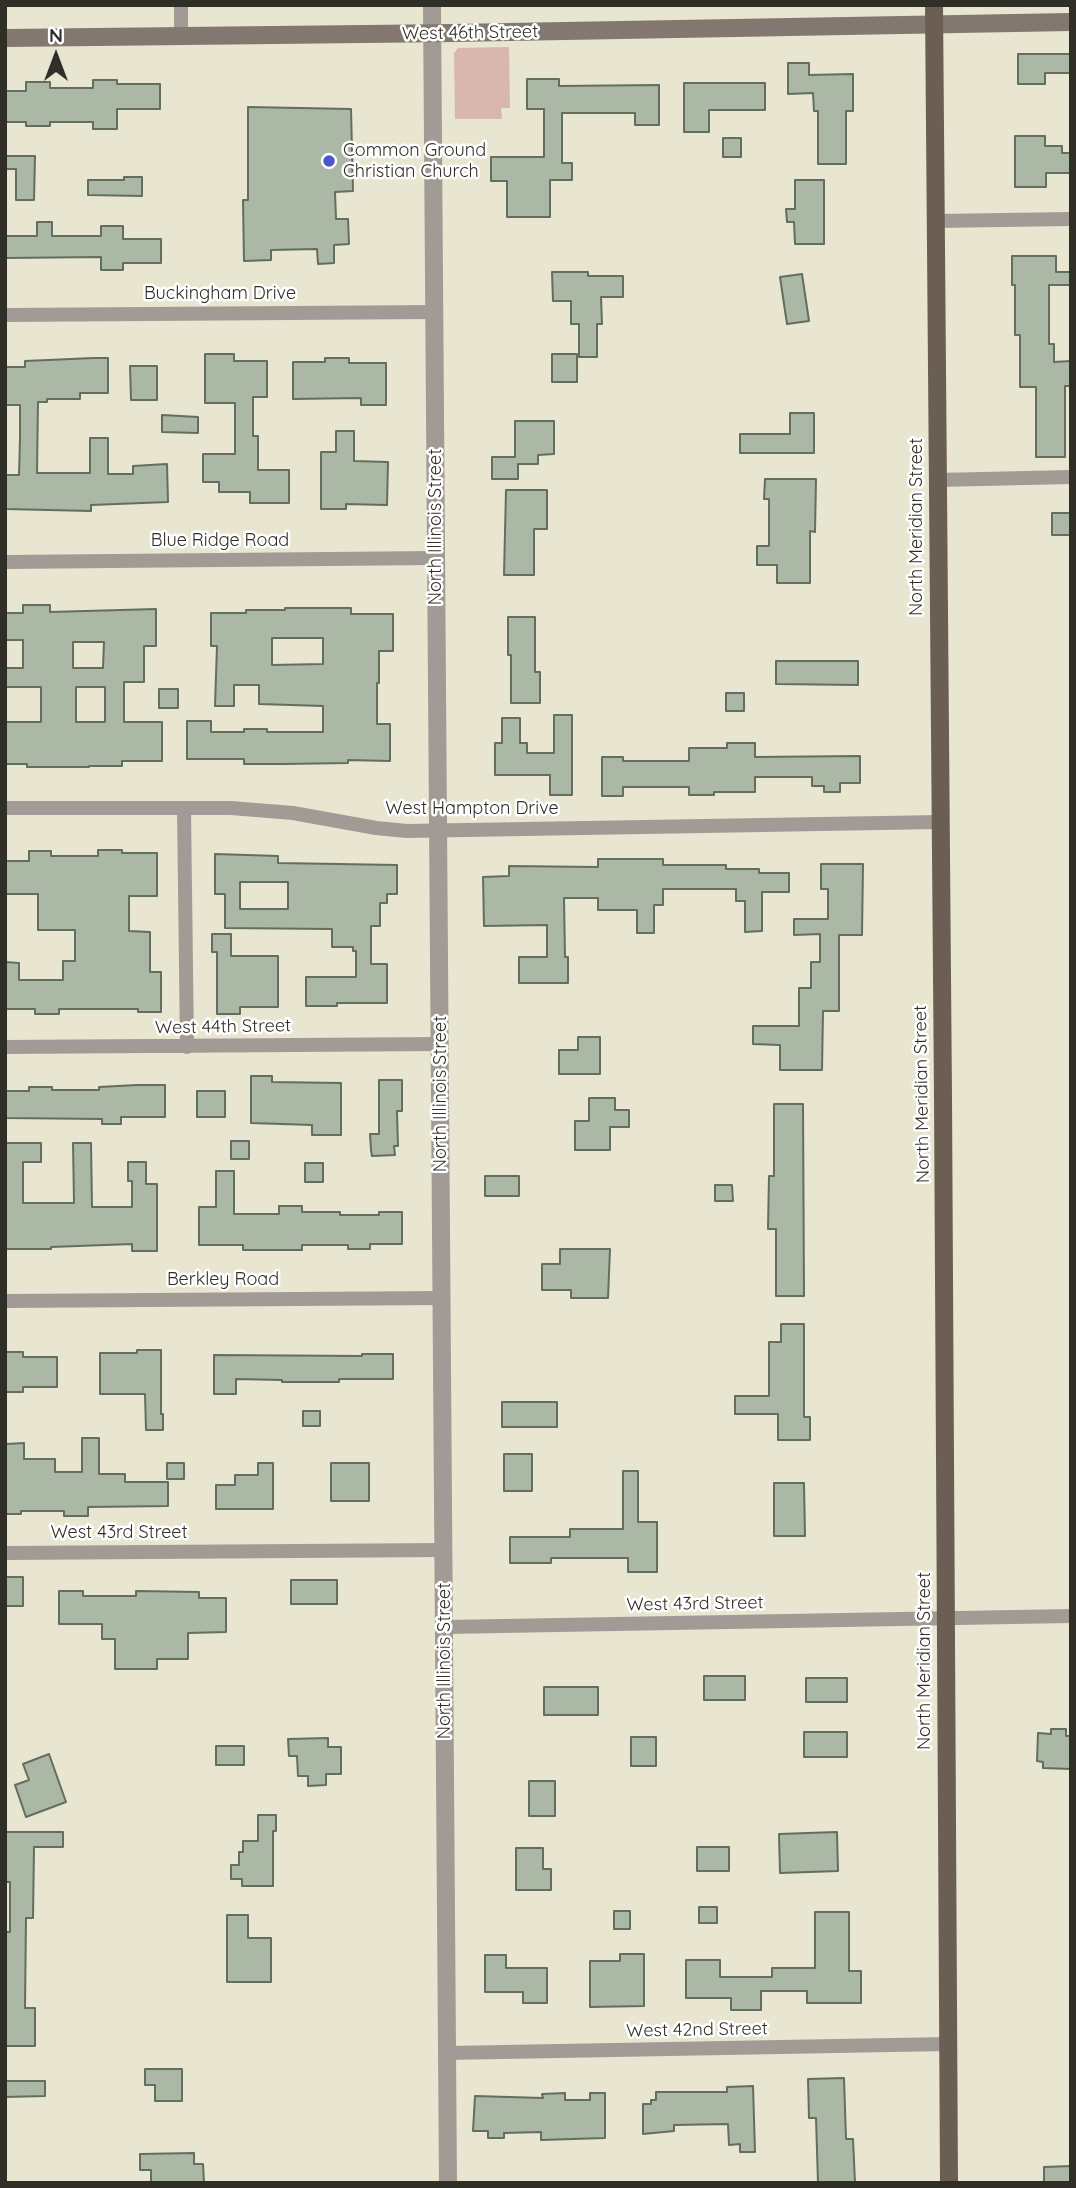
<!DOCTYPE html>
<html>
<head>
<meta charset="utf-8">
<style>
  body { margin:0 }
  #map { position:relative; width:1076px; height:2188px; overflow:hidden; background:#e8e5d1; font-family:Quicksand,sans-serif }
  canvas { display:block }
  .frame { position:absolute; inset:0; border:7px solid #302f27; pointer-events:none }
  .north { position:absolute; left:21px; top:21px; width:70px; height:70px; -webkit-text-stroke:5px #fff; paint-order:stroke; rotate:0deg; font-size:19px; font-weight:700; line-height:28px; text-align:center; color:#302f27 }
  .north::after { content:''; display:block; margin:auto; width:24px; height:32px; background:#302f27; clip-path:polygon(50% 0,100% 100%,50% 72%,0 100%) }
</style>
</head>
<body>
<div id="map">
<canvas width="1076" height="2188"></canvas>
<div class="frame"></div>
<div class="north">N</div>
</div>
<script>
const c = document.querySelector('canvas').getContext('2d');
c.lineJoin = 'round';
function fill(path, color) {
  c.fillStyle = color;
  c.fill(path, 'evenodd');
}
function trace(path, color, width, dash) {
  c.strokeStyle = color;
  c.lineWidth = width;
  c.lineCap = dash ? 'butt' : 'round';
  c.setLineDash(dash || []);
  c.stroke(path);
}
function write(font, color, halo, rows, align = 'center') {
  c.font = font + ' Quicksand,sans-serif';
  c.lineWidth = 5;
  c.setLineDash([]);
  c.textBaseline = 'middle';
  c.strokeStyle = halo;
  c.fillStyle = color;
  for (const [text, x, y, turn = 0] of rows) {
    c.save();
    c.translate(x, y);
    c.rotate((+turn || 0) * Math.PI / 180);
    c.textAlign = isNaN(turn) ? turn : align;
    if (halo) c.strokeText(text, 0, 0);
    c.fillText(text, 0, 0);
    c.restore();
  }
}
fill(new Path2D(`
  M509 47 510 108H501L502 119H455L454 53 458 48Z`), '#d9b6af');
const building = new Path2D(`
  M1018 54H1070V73H1045V84H1018Z
  M788 63H809V75L853 74V111H846V164H818V111H814L813 93 788 94Z
  M527 79H559V86L659 85V125H635V113H562V163H572V180H550V217H507V181H491V157H544V109H527Z
  M93 80H117V84H160V109H117V129H93V122H50V126H26V122H5V91H26V82H50V88H93Z
  M684 83H765V110H709V132H684Z
  M248 107 351 109 353 191 335 192 336 219H348L349 244 334 245V263L318 264 317 249 271 250V260L244 261 243 200H248Z
  M1015 136H1045V146H1062V153H1071V173H1046V187H1015Z
  M723 138H741V157H723Z
  M5 156H35L34 200H16V169H5Z
  M124 177H142V196L88 195V180H124Z
  M795 180H824V244H795L794 222H787L786 209H795Z
  M37 222H52V236H101V226H123V239H161V263H123V270H101V257L5 258V236H37Z
  M1012 256H1056V272H1071V285H1049V344H1054V362L1071 361V386H1065V457H1036V387H1020V335H1015V285H1012Z
  M552 272H588V276H623V297H601L602 324H597V357H579V324H571V301H553Z
  M802 274 809 321 787 324 780 277Z
  M205 354H234V361H267V397H253V436H258V470H289V503H250V492H219V482H203V454H235V403H205Z
  M552 354H577V382H552Z
  M94 358H108V393H80V399H47V402H38L37 473H90V438H108V474H133V466L167 464 168 502 91 505V511L5 509V475H19L20 439V405H5V367H25V361Z
  M325 358H349V363H386V405H361V398L293 399V362H325Z
  M130 366H157V400H131Z
  M790 413H814V453H740V434H790Z
  M162 415 198 417V433L162 432Z
  M515 421H554V454L538 455V464H518V479H492V457H515Z
  M336 431H354V461L388 462 387 505 346 504V509H321V452H336Z
  M765 479H816L815 532 810 531V583H777V565H757V546H769V499H764Z
  M506 490H547V529H534V575H504Z
  M1052 513H1071V535H1052Z
  M23 605H50V612L156 609V646H144V682H124V722H162V761H122V766H89V767H27V764H5V722H41V687H5V668H23V640H5V613H23ZM73 642H104L103 668H73ZM76 687H105V722H76Z
  M285 608H351V614H393V651H379V683H377V724H390V761L348 760V763L283 764H244V759H187V721H211V732H244V729H267V732H323V706L259 704V685H234V706H215L217 646H211V613H246V610H285ZM272 638H323V664L272 665Z
  M508 617H535V672H540V703H511V655H508Z
  M776 661H858V685L776 684Z
  M159 689H178V708H159Z
  M726 693H744V711H726Z
  M554 715H572V795H550V775H495V743H502V718H520V743H527V753H554Z
  M727 743H755V757L860 756V783H840V792H824V786H812V777H755V792H714V795H689V787H623V796H602V757H623V761H689V748H727Z
  M98 850H122V853H157V896H129V931L150 932V972H161V1012H138V1009H59V1014H35V1009H5V962L19 963V980H63V961H75V930H38V894H5V861H29V851H51V856H98Z
  M215 854 278 856V863L397 865V894H387V903H380V926H371V964H387V1003H337V1006H306V977H356V951H353V947H332V929L225 928V894H215ZM240 882H288V909H240Z
  M598 859H663V865H726V869H759V873H789V892H762V931L745 932V901H736V889H663V905H654V933H637V910H598V898H564L565 957H568V983H519V957H547V925L484 926 483 877 509 876V866L598 867Z
  M821 864H863L862 935H839V1011H823L822 1070H780V1045L753 1044V1026H799V988H811V962H820V934L794 935V919H828V889H821Z
  M212 934H231V956H278V1007H240V1014H217V952H212Z
  M578 1037H600V1074H559V1050H578Z
  M251 1076H272V1082L341 1083V1135H312V1125L251 1123Z
  M379 1080H402V1111H397L398 1146H394L395 1155 372 1156 371 1150 370 1134H379Z
  M137 1085H165V1117H121V1124H102V1119L5 1118V1091H29V1087H52V1090H99V1087Z
  M197 1091H225V1117H197Z
  M589 1098H615V1110H629V1127H610V1150H575V1121H589Z
  M774 1104H803L804 1296H776V1229H768L769 1176H774Z
  M231 1141H249V1159H231Z
  M5 1143H41V1162H23V1203H74L73 1143H91L92 1207H132V1181H128V1162H146V1184H157V1251H132V1244L51 1247V1249H5Z
  M305 1163H323V1182H305Z
  M216 1171H234V1214H279V1206H302V1212H340V1215H379V1212H402V1244H370V1249H348V1245H302V1250H243V1245H199V1207H216Z
  M485 1176H519V1196H485Z
  M715 1185H732L733 1201H715Z
  M560 1249H610L608 1298H571V1290H542V1264H560Z
  M781 1324H804V1417H810V1440H778V1414H735V1396H769V1342H781Z
  M137 1350H161V1414H163V1430H146L145 1394H100V1353H137Z
  M5 1352H23V1357H57V1387H23V1392H5Z
  M362 1354H393V1379H339V1382H282V1380L236 1379V1394H214V1355L362 1356Z
  M502 1402H557V1427H502Z
  M303 1411H320V1426H303Z
  M82 1438H99V1474H125V1482H168V1506L88 1507V1516H64V1511H21V1514H5L6 1444 24 1443V1459H55V1472H82Z
  M504 1454H532V1491H504Z
  M167 1463H184V1479H167Z
  M258 1463H273V1509H216V1485H235V1475H258Z
  M331 1463H369V1501H331Z
  M623 1471H638V1522H657V1572H628V1558H551V1563H510V1537H570V1529H623Z
  M774 1483H804L805 1536H774Z
  M5 1577H23V1606H5Z
  M291 1580H337V1604H291Z
  M59 1591H83V1596H136V1591L199 1592V1598H226V1632L188 1633V1659H157V1669H115V1639H102V1624H59Z
  M704 1676H745V1700H704Z
  M806 1678H847V1702H806Z
  M544 1687H598V1715H544Z
  M1051 1729H1066V1736H1071V1769L1043 1768V1762L1037 1761 1038 1733 1051 1734Z
  M804 1732H847V1757H804Z
  M631 1737H656V1766H631Z
  M328 1738V1747H341V1774H326V1785L308 1786V1776H298L297 1756H289L288 1739Z
  M216 1746H244V1765H216Z
  M49 1754 66 1802 26 1817 15 1785 29 1780 23 1764Z
  M529 1781H555V1816H529Z
  M258 1815H276V1831H273V1886H242V1879H231V1865H239V1852H243V1841H258Z
  M5 1832H63V1847H34L33 1918H26L25 2008H35V2046H5V1932H10V1882H5Z
  M837 1832 838 1871 780 1873 779 1834Z
  M697 1847H729V1871H697Z
  M516 1848H543V1869H551V1890H516Z
  M699 1907H717V1923H699Z
  M614 1911H630V1929H614Z
  M815 1912H849V1971H861V2003H807V1991H761V2010H731V1998H686V1960H720V1977H772V1968H815Z
  M227 1915H248V1938H271V1982H227Z
  M620 1954H644V2006L590 2007V1961H620Z
  M485 1955H506V1968H547V2003H523V1992H485Z
  M145 2069H182V2101H155V2085H145Z
  M844 2078 846 2139H853L855 2183H818L816 2118H809L808 2079Z
  M5 2081H45V2096L5 2097Z
  M753 2086 755 2152H740V2144L729 2145 728 2124 674 2125V2131L643 2134V2104H651V2100H656V2092H727V2087Z
  M565 2093V2100H590V2093H605V2138L541 2140V2132L504 2133V2138H488V2131H473L475 2096 543 2098 542 2094Z
  M194 2153V2164H203L204 2183H151V2170H140V2154Z
  M1071 2166V2183H1044V2167Z`);
fill(building, '#acb8a6');
trace(building, '#636e5e', 2);
trace(new Path2D(`
  M181 5V36
  M935 221 1071 219
  M5 315 434 312
  M937 480 1071 477
  M5 562 436 558
  M5 808H231L293 813 376 828 407 831 940 822
  M184 808 187 1047
  M5 1047 440 1044
  M5 1301 442 1298
  M5 1553 444 1550
  M445 1627 1071 1616
  M447 2053 948 2044`), '#a29b95', 14);
trace(new Path2D(`
  M432 5 448 2183`), '#a29b95', 18);
trace(new Path2D(`
  M5 38 453 33 1071 22`), '#82786f', 18);
trace(new Path2D(`
  M934 5 943 1096 949 2183`), '#6b5f54', 18);
for (const [x, y, r, color] of [
  [329,161,7,"#4b58cd"]
]) {
  const dot = new Path2D();
  dot.arc(x, y, r, 0, 2 * Math.PI);
  c.fillStyle = color;
  c.fill(dot);
  trace(dot, '#fff', 2.5);
}
write('18px', '#302f27', '#fff', [
  ["West 46th Street",470,33,-1],
  ["Buckingham Drive",220,294],
  ["North Illinois Street",436,527,-90],
  ["North Meridian Street",917,527,-90],
  ["Blue Ridge Road",220,541],
  ["West Hampton Drive",472,809],
  ["West 44th Street",223,1027,-1],
  ["North Illinois Street",441,1094,-90],
  ["North Meridian Street",922,1094,-91],
  ["Berkley Road",223,1280],
  ["West 43rd Street",119,1533],
  ["West 43rd Street",695,1604,-1],
  ["North Illinois Street",445,1661,-90],
  ["North Meridian Street",925,1661,-90],
  ["West 42nd Street",697,2030,-1]
]);
write('18px', '#302f27', '#fff', [
  ["Common Ground",343,151],
  ["Christian Church",343,172]
], 'left');
</script>
</body>
</html>
